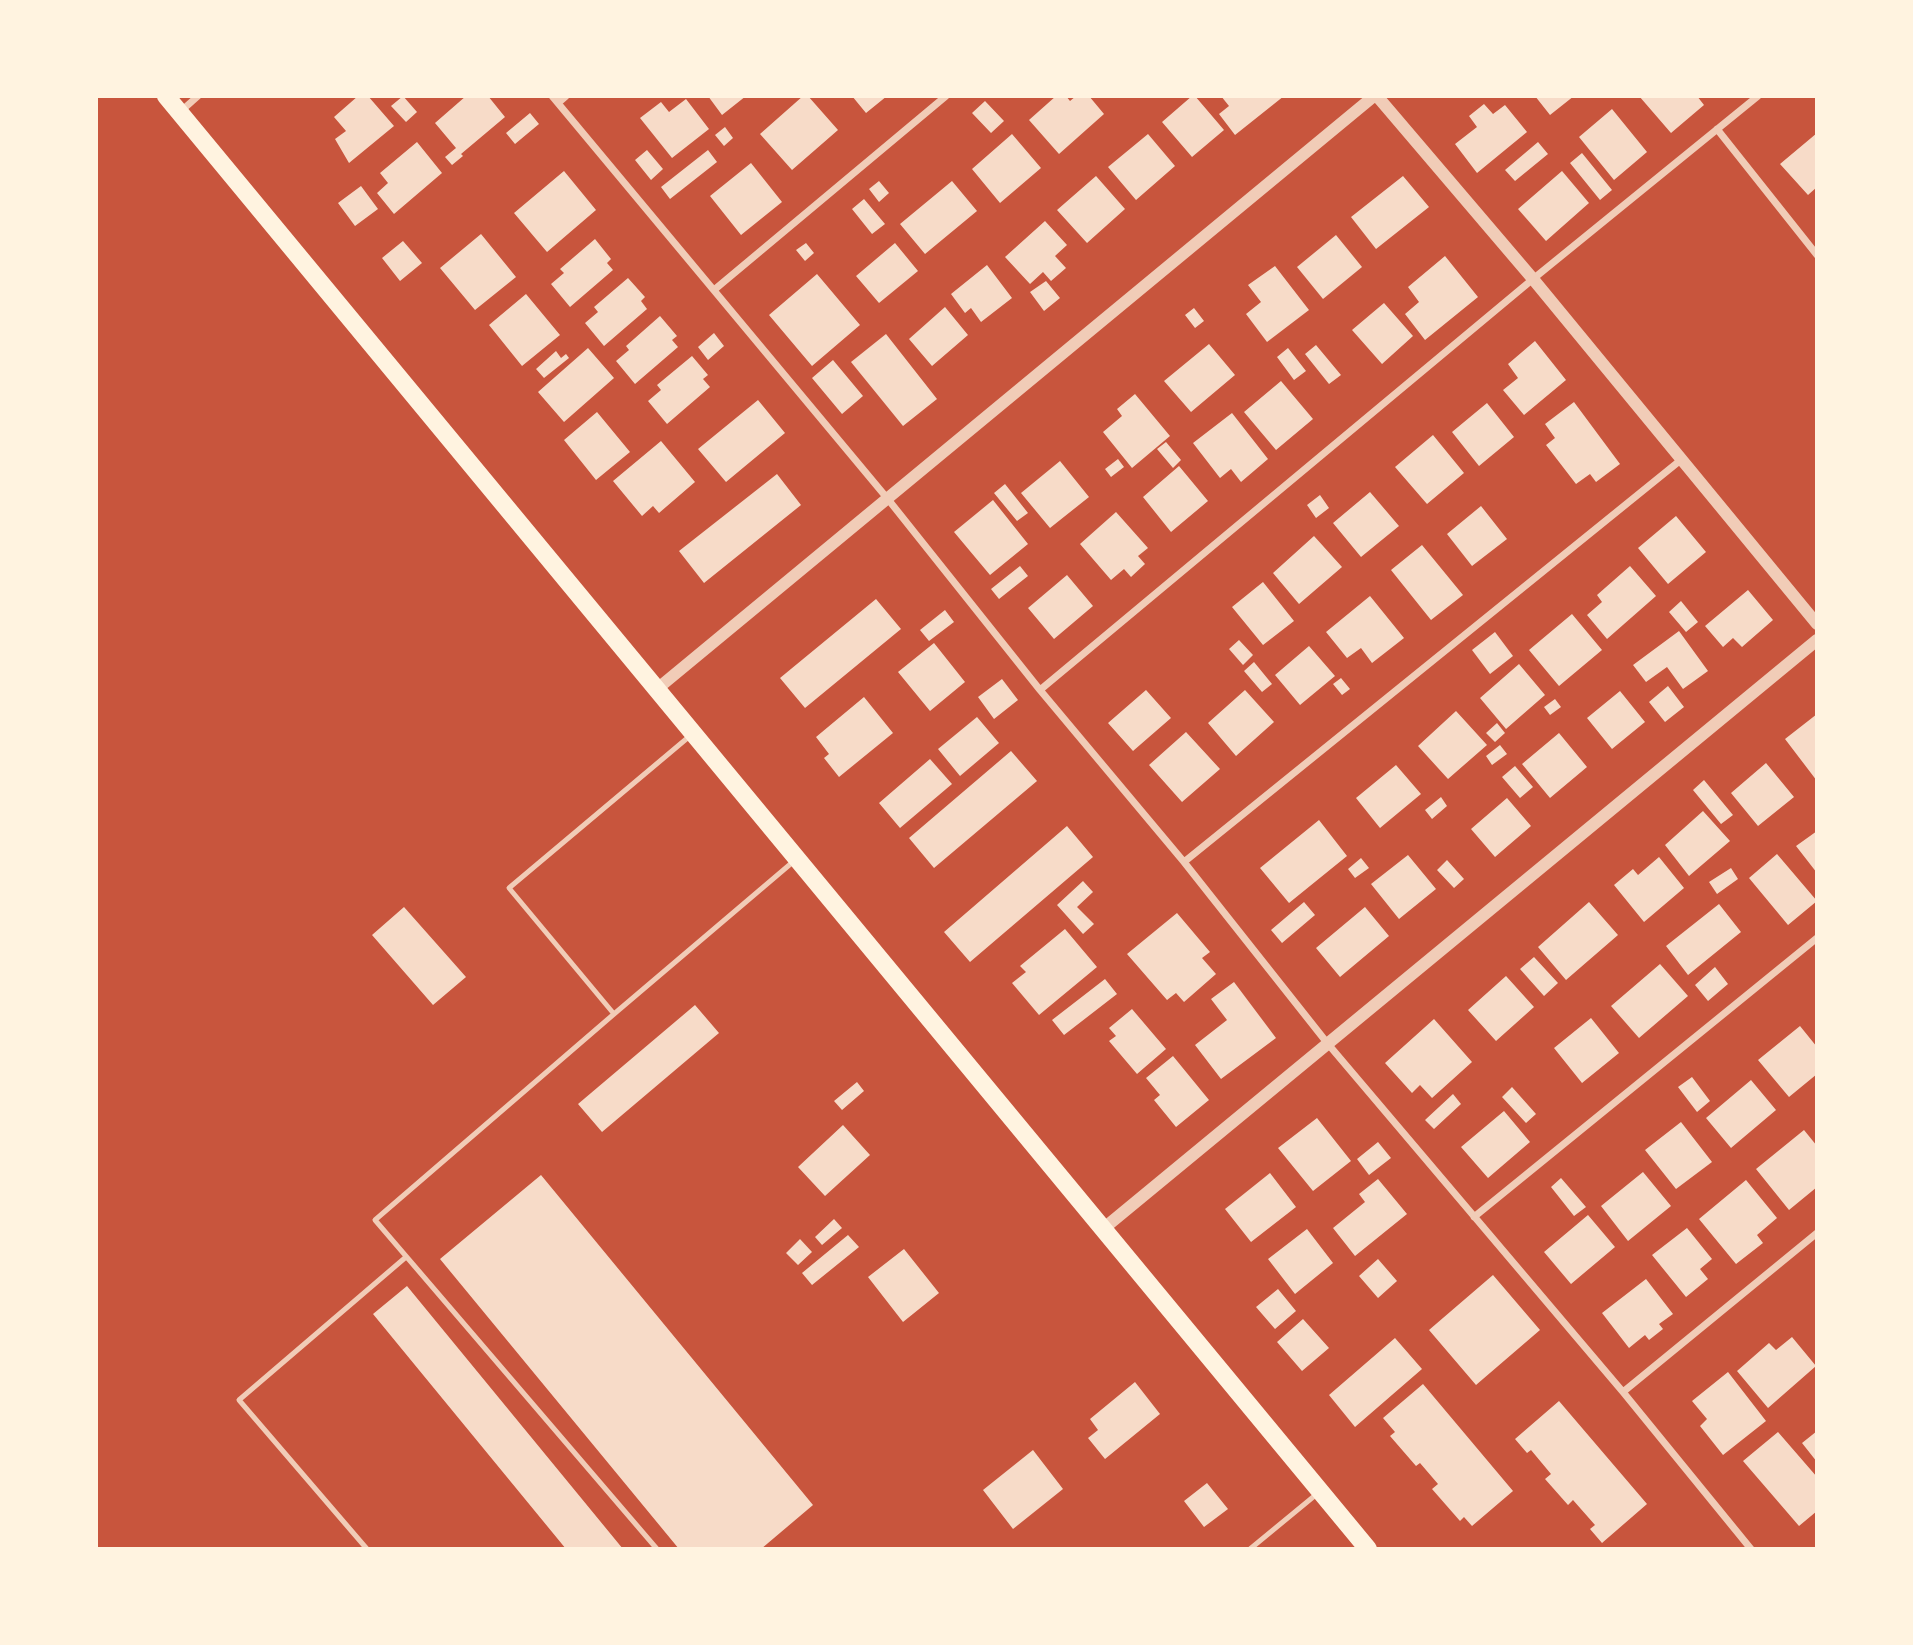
<!DOCTYPE html>
<html>
<head>
<meta charset="utf-8">
<style>
  body { margin:0 }
  #map { position:relative; width:1913px; height:1645px; overflow:hidden; background:#c8553d; font-family:Commissioner,sans-serif }
  canvas { display:block }
  .frame { position:absolute; inset:0; border:98px solid #fff3e0; pointer-events:none }
</style>
</head>
<body>
<div id="map">
<canvas width="1913" height="1645"></canvas>
<div class="frame"></div>
</div>
<script>
const c = document.querySelector('canvas').getContext('2d');
c.lineJoin = 'round';
function fill(path, color) {
  c.fillStyle = color;
  c.fill(path, 'evenodd');
}
function trace(path, color, width, dash) {
  c.strokeStyle = color;
  c.lineWidth = width;
  c.lineCap = dash ? 'butt' : 'round';
  c.setLineDash(dash || []);
  c.stroke(path);
}
fill(new Path2D(`
  M358 96H368L394 126 349 163 335 139 346 131 334 117Z
  M403 96 417 112 406 122 391 106Z
  M466 96H488L505 117 461 154 463 156 452 165 445 157 456 148 435 123Z
  M708 96H746L722 115Z
  M803 96H808L838 130 792 170 760 134Z
  M852 96H887L866 113Z
  M1056 96H1066L1070 101 1076 96H1089L1104 114 1059 154 1029 120Z
  M1192 96H1195L1224 130 1192 157 1162 122Z
  M1221 96H1284L1235 135 1219 114 1229 106Z
  M1535 96H1574L1550 115Z
  M1639 96H1697L1704 105 1671 133Z
  M686 99 709 129 672 158 640 118 661 102 669 112Z
  M985 101 1004 121 991 133 972 113Z
  M1484 104 1493 114 1505 105 1527 132 1477 173 1455 144 1477 127 1469 116Z
  M1612 109 1647 152 1614 180 1579 137Z
  M530 113 539 124 515 144 506 133Z
  M725 127 733 138 724 146 715 135Z
  M1817 133V187L1808 195 1780 164Z
  M1012 134 1041 168 1000 203 972 169Z
  M1148 134 1175 166 1136 200 1108 167Z
  M417 142 442 173 394 214 377 193 388 183 380 173Z
  M1538 142 1548 154 1515 181 1505 170Z
  M647 150 663 169 651 180 635 160Z
  M708 150 717 162 670 199 661 187Z
  M1582 153 1612 190 1600 200 1570 163Z
  M751 163 782 202 741 235 710 196Z
  M564 171 596 210 547 252 514 213Z
  M1562 171 1589 203 1546 241 1518 209Z
  M1096 176 1125 209 1087 243 1057 210Z
  M1403 176 1429 207 1376 249 1351 217Z
  M879 181 889 193 879 202 869 189Z
  M952 181 977 211 925 254 900 224Z
  M361 186 378 209 355 226 338 203Z
  M864 199 885 224 872 234 852 209Z
  M1045 221 1067 245 1055 256 1066 268 1051 281 1043 272 1030 284 1005 257Z
  M481 234 516 277 475 310 440 268Z
  M1336 235 1362 267 1323 299 1297 267Z
  M595 239 611 259 607 263 613 270 570 307 551 284 564 273 560 269Z
  M403 241 422 263 400 281 382 258Z
  M806 243 814 253 805 261 796 250Z
  M895 243 918 271 879 303 856 276Z
  M1445 256 1478 297 1425 340 1405 314 1419 302 1408 287Z
  M987 265 1012 298 981 322 971 308 965 313 951 294Z
  M1275 266 1309 310 1267 342 1246 314 1261 302 1248 285Z
  M817 274 860 325 812 366 769 315Z
  M628 278 645 297 641 301 647 309 604 346 585 323 598 312 594 307Z
  M1046 281 1060 298 1044 311 1030 292Z
  M526 294 560 335 522 366 489 325Z
  M1384 303 1413 336 1382 364 1352 330Z
  M945 307 968 335 932 366 909 339Z
  M1194 308 1204 321 1195 328 1185 315Z
  M660 316 677 336 672 340 678 347 635 384 616 361 629 350 626 346Z
  M714 333 724 346 708 360 698 347Z
  M886 334 937 399 903 426 851 362Z
  M1535 341 1566 380 1524 415 1503 390 1518 378 1508 364Z
  M1209 344 1235 375 1191 412 1164 381Z
  M1316 345 1341 375 1329 384 1305 354Z
  M588 348 614 378 564 422 538 392Z
  M1288 348 1306 371 1294 380 1277 357Z
  M556 351 561 358 566 354 569 358 544 378 536 369Z
  M692 356 708 375 703 379 710 387 667 424 648 401 661 390 657 385Z
  M833 360 863 396 842 414 812 378Z
  M1281 381 1313 419 1276 450 1244 412Z
  M1135 394 1170 436 1132 468 1103 432 1122 416 1117 409Z
  M758 400 785 433 726 482 698 449Z
  M1574 402 1620 464 1596 482 1590 474 1576 484 1546 445 1555 438 1545 424Z
  M1487 403 1514 437 1479 466 1452 432Z
  M597 412 630 452 596 480 564 440Z
  M1232 413 1268 459 1241 482 1231 469 1220 478 1193 443Z
  M1433 435 1464 473 1427 504 1395 467Z
  M661 441 695 482 659 513 653 506 642 516 613 481Z
  M1166 442 1181 460 1173 468 1157 449Z
  M1118 459 1124 467 1111 477 1105 469Z
  M1060 461 1089 497 1050 528 1021 493Z
  M1179 466 1208 501 1171 532 1143 497Z
  M777 474 801 505 704 583 679 551Z
  M1005 484 1028 513 1017 521 994 493Z
  M1370 492 1399 526 1361 557 1333 523Z
  M1320 495 1329 508 1316 518 1307 505Z
  M993 500 1028 544 990 575 954 532Z
  M1481 506 1507 539 1472 566 1447 534Z
  M1116 512 1148 548 1138 556 1145 564 1131 577 1124 569 1111 580 1080 544Z
  M1676 516 1706 552 1668 584 1638 548Z
  M1314 536 1342 567 1299 604 1273 573Z
  M1422 545 1463 595 1431 620 1391 570Z
  M1020 566 1028 576 999 599 991 589Z
  M1630 566 1656 596 1607 639 1587 615 1602 602 1597 595Z
  M1067 575 1093 606 1054 639 1028 608Z
  M1263 582 1294 621 1263 645 1232 607Z
  M1748 590 1773 620 1742 647 1733 638 1723 647 1705 626Z
  M1370 596 1404 638 1372 663 1361 648 1347 658 1326 632Z
  M876 599 901 629 805 708 780 678Z
  M1681 601 1698 622 1686 632 1669 612Z
  M945 610 954 622 929 641 920 630Z
  M1572 614 1602 650 1559 686 1529 650Z
  M1679 631 1708 671 1683 689 1667 667 1646 682 1633 665Z
  M1495 632 1513 656 1490 674 1472 650Z
  M1239 640 1253 655 1243 665 1229 649Z
  M934 643 965 682 930 711 898 672Z
  M1309 646 1335 676 1300 705 1275 675Z
  M1254 662 1272 684 1262 692 1244 671Z
  M1519 664 1545 695 1506 729 1480 698Z
  M1341 678 1350 689 1342 695 1333 684Z
  M1002 679 1018 700 994 719 978 697Z
  M1668 686 1684 707 1665 722 1649 702Z
  M1146 690 1171 718 1133 751 1108 723Z
  M1245 690 1274 722 1236 756 1208 723Z
  M1620 691 1645 722 1612 749 1587 718Z
  M864 697 893 733 839 777 824 758 829 754 816 737Z
  M1555 699 1561 707 1550 715 1544 707Z
  M1456 711 1487 745 1448 779 1418 746Z
  M1817 714V781L1785 739Z
  M977 717 999 743 960 776 938 749Z
  M1497 723 1505 733 1495 742 1486 733Z
  M1186 732 1220 769 1182 802 1149 765Z
  M1559 733 1587 767 1550 798 1522 764Z
  M1500 745 1507 754 1492 765 1486 756Z
  M1011 751 1037 781 934 868 909 838Z
  M930 759 952 784 900 828 879 803Z
  M1766 763 1794 797 1758 826 1731 793Z
  M1396 765 1421 794 1380 828 1356 798Z
  M1515 766 1533 787 1520 798 1502 777Z
  M1704 780 1733 815 1721 824 1693 790Z
  M1441 797 1447 806 1432 819 1425 810Z
  M1507 798 1531 826 1495 857 1471 829Z
  M1703 811 1730 841 1689 876 1665 845Z
  M1319 820 1347 856 1289 903 1260 868Z
  M1067 826 1093 857 970 962 944 932Z
  M1817 831V873L1796 846Z
  M1777 854 1817 901 1788 925 1749 878Z
  M1408 855 1436 889 1399 919 1371 884Z
  M1659 857 1684 888 1644 922 1614 885 1633 869 1638 875Z
  M1361 858 1369 868 1355 878 1348 869Z
  M1447 860 1464 879 1454 888 1437 870Z
  M1731 868 1738 879 1717 894 1709 882Z
  M1083 881 1093 892 1077 907 1094 924 1083 934 1057 905Z
  M1304 902 1315 915 1282 943 1271 930Z
  M1589 902 1618 935 1566 980 1538 947Z
  M1719 904 1741 932 1688 975 1666 946Z
  M404 907 466 977 433 1005 372 935Z
  M1365 907 1389 936 1340 977 1316 948Z
  M1177 913 1210 952 1202 958 1216 974 1184 1002 1176 993 1167 1000 1127 954Z
  M1065 929 1097 967 1039 1015 1012 983 1026 972 1020 966Z
  M1534 957 1558 983 1544 996 1520 969Z
  M1660 964 1688 996 1639 1038 1611 1006Z
  M1715 967 1728 984 1708 1001 1695 985Z
  M1506 976 1534 1007 1496 1041 1468 1010Z
  M1105 979 1117 994 1064 1035 1052 1020Z
  M1234 982 1276 1038 1221 1079 1195 1045 1227 1020 1211 999Z
  M695 1005 719 1033 602 1132 578 1104Z
  M1132 1009 1166 1049 1137 1074 1109 1041 1116 1036 1109 1028Z
  M1591 1018 1619 1053 1582 1083 1554 1048Z
  M1434 1019 1472 1062 1432 1098 1420 1085 1412 1093 1385 1063Z
  M1800 1026 1817 1047V1074L1789 1097 1758 1060Z
  M1173 1056 1209 1100 1176 1127 1154 1100 1160 1095 1146 1078Z
  M1692 1077 1710 1101 1697 1112 1678 1087Z
  M1751 1080 1776 1110 1731 1148 1706 1118Z
  M857 1082 864 1091 842 1110 834 1101Z
  M1512 1087 1536 1114 1526 1123 1502 1097Z
  M1453 1094 1461 1104 1434 1129 1425 1120Z
  M1504 1111 1530 1142 1488 1178 1461 1147Z
  M1317 1118 1351 1161 1313 1191 1278 1148Z
  M1681 1122 1712 1162 1676 1189 1645 1150Z
  M843 1125 870 1155 825 1196 798 1167Z
  M1804 1130 1817 1146V1187L1789 1210 1756 1169Z
  M1378 1142 1391 1158 1369 1175 1357 1159Z
  M1643 1172 1671 1206 1628 1241 1601 1206Z
  M1270 1173 1296 1207 1251 1242 1225 1209Z
  M541 1175 813 1505 761 1549H679L440 1259Z
  M1561 1178 1586 1207 1574 1216 1551 1187Z
  M1378 1179 1407 1214 1355 1256 1333 1228 1365 1202 1359 1194Z
  M1746 1180 1777 1218 1757 1235 1763 1243 1736 1264 1699 1219Z
  M1588 1215 1615 1247 1571 1284 1544 1252Z
  M834 1219 842 1228 822 1245 815 1237Z
  M1687 1228 1712 1259 1700 1269 1708 1279 1686 1297 1652 1255Z
  M1307 1229 1333 1263 1295 1294 1268 1259Z
  M848 1235 859 1247 812 1285 802 1273Z
  M800 1239 812 1252 798 1265 786 1253Z
  M904 1249 939 1293 903 1322 868 1277Z
  M1378 1259 1397 1281 1378 1298 1359 1276Z
  M1493 1275 1540 1330 1476 1385 1429 1330Z
  M1646 1279 1673 1314 1659 1324 1663 1329 1649 1340 1645 1335 1629 1348 1602 1313Z
  M407 1286 623 1549H566L373 1314Z
  M1278 1289 1296 1311 1275 1329 1256 1307Z
  M1303 1319 1329 1348 1302 1371 1277 1342Z
  M1792 1337 1816 1366 1768 1408 1737 1371 1769 1343 1776 1350Z
  M1395 1338 1422 1369 1355 1427 1329 1395Z
  M1728 1372 1766 1421 1723 1455 1700 1426 1707 1419 1692 1401Z
  M1135 1382 1160 1414 1105 1459 1088 1438 1098 1430 1090 1419Z
  M1423 1384 1513 1491 1472 1526 1464 1517 1460 1521 1432 1489 1438 1484 1420 1463 1416 1466 1390 1436 1395 1432 1383 1418Z
  M1559 1401 1647 1504 1602 1543 1590 1529 1595 1525 1573 1500 1568 1505 1545 1479 1551 1474 1531 1450 1527 1453 1515 1439Z
  M1817 1431V1462L1802 1443Z
  M1778 1432 1817 1477V1511L1799 1526 1743 1461Z
  M1033 1450 1063 1489 1013 1529 983 1490Z
  M1207 1483 1228 1509 1204 1527 1184 1501Z`), '#f7dbc8');
trace(new Path2D(`
  M691 735 509 888 614 1014 794 861
  M614 1014 375 1220 657 1549
  M367 1549 239 1400 406 1257
  M1250 1549 1318 1493`), '#f1ccb7', 5);
trace(new Path2D(`
  M552 96 887 498 1040 690 1184 862 1328 1044 1623 1392 1751 1549
  M558 103 566 96
  M180 112 198 96
  M1717 129 1817 255
  M714 290 946 96
  M1040 690 1533 279 1758 96
  M1184 862 1682 459
  M1474 1217 1817 938
  M1623 1392 1817 1233`), '#f1ccb7', 7);
trace(new Path2D(`
  M1377 96 1533 279 1817 624
  M657 689 1374 96
  M1103 1229 1817 640`), '#f1ccb7', 12);
trace(new Path2D(`
  M166 96 1368 1549`), '#fff3e0', 18);
</script>
</body>
</html>
